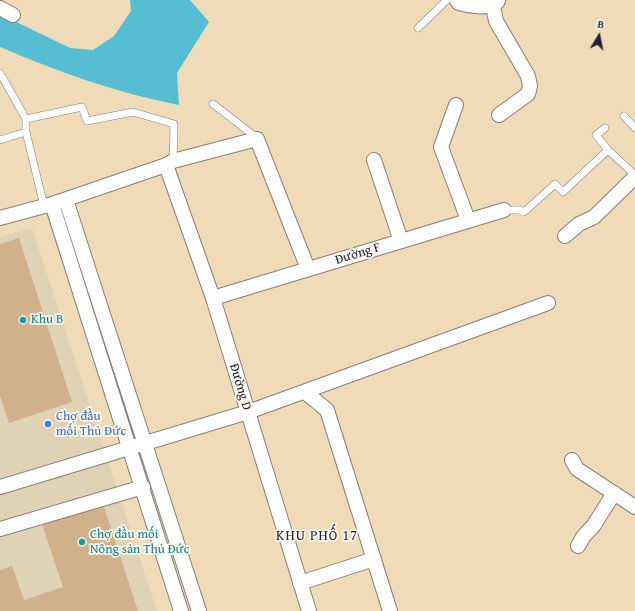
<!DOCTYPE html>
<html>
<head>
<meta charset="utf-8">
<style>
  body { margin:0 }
  #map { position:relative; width:635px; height:611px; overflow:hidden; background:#f0dbb9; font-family:"Gentium Book Plus",serif }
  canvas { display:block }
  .north { position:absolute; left:579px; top:16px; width:40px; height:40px; -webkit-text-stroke:3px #fbf7ec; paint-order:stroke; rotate:10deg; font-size:11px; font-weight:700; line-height:16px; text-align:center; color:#22223b }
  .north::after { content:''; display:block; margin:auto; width:14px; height:18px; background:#22223b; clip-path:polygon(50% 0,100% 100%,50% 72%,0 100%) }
</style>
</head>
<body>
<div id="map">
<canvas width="635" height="611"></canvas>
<div class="north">B</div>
</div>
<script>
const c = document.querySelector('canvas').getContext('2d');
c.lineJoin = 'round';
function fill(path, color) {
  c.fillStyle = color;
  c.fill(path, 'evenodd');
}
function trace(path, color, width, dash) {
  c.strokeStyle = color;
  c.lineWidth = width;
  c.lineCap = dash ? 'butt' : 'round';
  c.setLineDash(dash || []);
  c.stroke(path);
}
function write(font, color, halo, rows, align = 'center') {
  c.font = font + ' "Gentium Book Plus",serif';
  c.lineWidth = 3.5;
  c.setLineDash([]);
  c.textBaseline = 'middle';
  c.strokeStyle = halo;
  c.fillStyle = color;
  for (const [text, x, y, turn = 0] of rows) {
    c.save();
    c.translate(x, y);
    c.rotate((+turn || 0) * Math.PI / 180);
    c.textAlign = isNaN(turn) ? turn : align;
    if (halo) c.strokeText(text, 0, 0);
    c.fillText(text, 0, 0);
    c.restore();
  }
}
fill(new Path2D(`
  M32 228 157 611H0V237Z`), '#e0d2b5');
fill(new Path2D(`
  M130 0H190L209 22 177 73 179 105C117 93 59 72 0 47V14L70 48 93 50 114 36 131 11Z`), '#56bed3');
fill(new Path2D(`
  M19 238 72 402 9 423 0 396V244Z
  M101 498 138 611H0V570L12 566 24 600 63 587 40 518Z`), '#d1b18c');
const service = new Path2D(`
  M418 28 447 0
  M0 73 26 119V132L44 206
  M213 104 257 138
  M624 116 635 128
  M26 119 82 107 87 121 133 112 174 124 173 161
  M605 128 596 135 608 150 635 175
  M0 140 26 132
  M504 210H520L524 212 555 184 563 192 608 150`);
const minor = new Path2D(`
  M492 2 496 21 528 76 530 86 528 94 499 115
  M0 8 13 15
  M456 105 441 147 468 220
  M374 160 401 241
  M166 165 213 298 309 611
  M66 200 199 611
  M52 204 181 611
  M0 218 52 204 166 165 173 161 257 139 308 269
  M565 236 579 224 594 217 635 177
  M213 298 504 210
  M305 392 327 410 390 611
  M572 460 577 469 635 507
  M0 487 248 412 548 303
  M0 529 143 487
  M578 546 583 537 594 525 614 493
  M300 583 374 559`);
const secondary = new Path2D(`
  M460 0C469 3 486 6 495 0`);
trace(service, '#897e7a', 8);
trace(minor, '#897e7a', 16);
trace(secondary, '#897e7a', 22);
trace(service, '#fff', 7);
trace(minor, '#fff', 14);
trace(secondary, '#fff', 20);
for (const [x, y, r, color] of [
  [23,320,4,"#0f9aa8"],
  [48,424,4,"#3f7fe0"],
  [82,542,4,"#0f9aa8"]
]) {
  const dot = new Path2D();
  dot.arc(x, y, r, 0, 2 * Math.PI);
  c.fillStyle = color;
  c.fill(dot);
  trace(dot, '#fbf7ec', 1.5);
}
write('13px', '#22223b', '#fbf7ec', [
  ["Đường F",358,254,-17],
  ["Đường D",240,387,73]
]);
write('13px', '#0d838f', '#fbf7ec', [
  ["Khu B",31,320],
  ["Chợ đầu mối",90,535],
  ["Nông sản Thủ Đức",90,550]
], 'left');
write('13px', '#366cbe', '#fbf7ec', [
  ["Chợ đầu",56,417],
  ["mối Thủ Đức",56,432]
], 'left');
c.letterSpacing = '1px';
write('14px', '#22223b', '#fbf7ec', [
  ["KHU PHỐ 17",317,536]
]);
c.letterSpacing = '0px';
</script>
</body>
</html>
